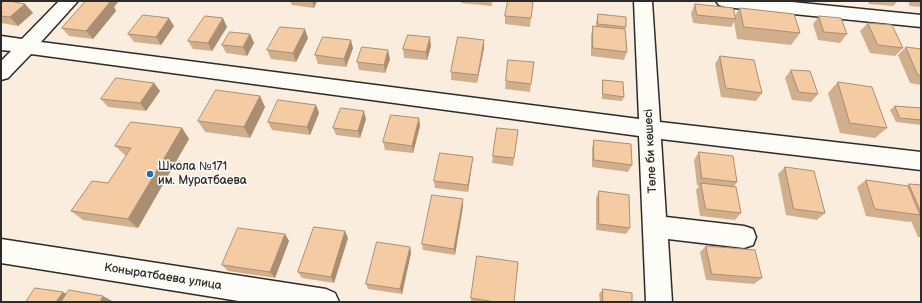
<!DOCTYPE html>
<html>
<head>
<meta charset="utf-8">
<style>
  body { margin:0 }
  #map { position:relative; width:922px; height:303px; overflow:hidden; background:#faedde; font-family:"Balsamiq Sans",sans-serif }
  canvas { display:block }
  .frame { position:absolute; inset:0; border:2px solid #2b2b2b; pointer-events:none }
</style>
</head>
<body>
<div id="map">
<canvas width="922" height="303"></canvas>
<div class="frame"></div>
</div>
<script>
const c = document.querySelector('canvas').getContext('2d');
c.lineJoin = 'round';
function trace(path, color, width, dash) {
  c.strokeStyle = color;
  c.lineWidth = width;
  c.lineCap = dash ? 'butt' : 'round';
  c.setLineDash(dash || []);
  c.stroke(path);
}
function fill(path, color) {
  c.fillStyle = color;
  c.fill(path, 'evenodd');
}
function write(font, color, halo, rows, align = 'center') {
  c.font = font + ' "Balsamiq Sans",sans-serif';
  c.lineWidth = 3;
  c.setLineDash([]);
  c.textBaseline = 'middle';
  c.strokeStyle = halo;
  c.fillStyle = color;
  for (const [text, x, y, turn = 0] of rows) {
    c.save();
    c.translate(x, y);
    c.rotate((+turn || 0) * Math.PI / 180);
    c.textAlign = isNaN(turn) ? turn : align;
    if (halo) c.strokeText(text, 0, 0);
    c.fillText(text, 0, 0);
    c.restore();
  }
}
const minor = new Path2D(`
  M59 1H78L41 42 639 119 634 1H652L660 122 921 152V170L661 139 666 217 744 226 753 229 756 237 753 245 744 248 668 239 672 302H646L639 136 31 54 8 78 1 80V61L11 51 1 50V36L22 39Z
  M716 1H782L921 15V27L725 7 719 5Z
  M1 239 326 289 335 293 339 302H245L1 263Z`);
trace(minor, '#2b2b2b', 3);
fill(minor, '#fdfcf7');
fill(new Path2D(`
  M86 1H119L114 7 116 11 93 39 69 36 62 28Z
  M290 1H317L314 8 292 5Z
  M433 1H447L446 2Z
  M461 1H492V6L461 3Z
  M839 1H850L849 2Z
  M868 1H898L893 6 869 4Z
  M908 1H921V7L910 6Z
  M1 4H25L33 13 18 26 1 23Z
  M695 4 735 16 740 8 800 33 791 45 737 39 734 22 731 27 693 23 691 13Z
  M598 14 626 27 625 29 627 52 624 60 591 56V35L593 26H596V22Z
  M505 16 531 18 530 27 505 24Z
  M819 16 847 34 840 43 818 40 813 24Z
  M868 23 903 48 895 56 870 53 860 31Z
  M174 26 161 45 134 42 128 34Z
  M227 27 212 51 193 49 188 41Z
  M250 34 254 43 247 56 226 53 222 45Z
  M308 38 296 62 271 59 267 50Z
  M431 46 427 60 404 58 403 49Z
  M906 47 921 49V85L910 83 898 55Z
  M353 48 346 67 318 64 315 55Z
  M484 48 477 83 451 80V72Z
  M720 56 762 93 756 101 721 97 715 64Z
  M390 59 385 73 359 70 357 62Z
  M508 60 531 84 530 92 505 89Z
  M791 70 818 94 811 102 792 100 785 78Z
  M603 80 624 97 622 101 602 99V84Z
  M838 82 887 128 875 138 840 133 828 93Z
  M154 83 160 91 146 111 108 107 101 99Z
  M260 96 265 107 250 138 205 132 198 121Z
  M316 105 319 113 310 135 272 130 268 122Z
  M895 106 921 108V125L896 122 890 110Z
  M419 118 420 126 413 153 385 150 383 142Z
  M366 119 360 138 336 135 333 128Z
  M182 128 189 139 138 228 83 220 71 211 108 183 126 156 115 146Z
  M518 130 513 166 492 163 493 156Z
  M594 140 632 165 628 172 592 167V148Z
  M699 152 737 182 734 187 741 213 735 220 700 216 696 190 699 186 697 185 694 160Z
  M472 164 468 192 435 188 434 181Z
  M785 167 825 213 817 220 786 215 778 174Z
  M866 180 907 186 909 184 921 185V237H918L911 221 909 222 866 216 857 187Z
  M599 191 630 228 626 234 596 230V198Z
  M463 206 455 255 423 250 422 244Z
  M285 234 289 241 275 278 228 271 222 265Z
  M348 238 334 283 302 278 298 272Z
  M706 246 762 278 754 284 706 280 700 252Z
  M410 247 411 253 402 294 368 289 366 284Z
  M603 289 632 302H600L599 294Z
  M471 298 514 302H471Z`), '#d2af8c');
fill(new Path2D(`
  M109 1H119L114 7 116 11 93 39 86 31 110 2Z
  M312 1H317L314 8Z
  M25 4 33 13 18 26 10 17Z
  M169 18 174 26 161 45 156 37Z
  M223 18 227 27 212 51 208 43Z
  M305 29 308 38 296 62 293 53Z
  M250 34 254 43 247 56 243 47Z
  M430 37 431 46 427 60 426 52Z
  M351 40 353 48 346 67 344 59Z
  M484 40V48L477 83 478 75Z
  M388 50 390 59 385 73 384 65Z
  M154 83 160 91 146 111 140 103Z
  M260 96 265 107 250 138 244 127Z
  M316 105 319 113 310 135 307 127Z
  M364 111 366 119 360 138 358 131Z
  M419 118 420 126 413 153 412 146Z
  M182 128 189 139 138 228 128 219Z
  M473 157 468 192V185Z
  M463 199V206L455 255 454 249Z
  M345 231 348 238 334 283 331 277Z
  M285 234 289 241 275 278 270 272Z
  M410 247 411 253 402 294 400 289Z
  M63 292 73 298 70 302H56Z
  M103 296 112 301V302H100Z`), '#ab8e72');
const building = new Path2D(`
  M4 1H9L25 4 10 17 1 16V4Z
  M86 1H101L110 2 86 31 62 28Z
  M508 1H523L533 2 531 18 505 16Z
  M695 4 733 8 736 19 697 15Z
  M740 8 794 14 800 33 744 27Z
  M598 14 626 17V27L598 24Z
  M143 15 169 18 156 37 128 34Z
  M205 16 223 18 208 43 188 41Z
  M819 16 841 18 847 34 824 32Z
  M868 23 892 25 903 48 878 45Z
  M593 26 625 29 627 52 593 48Z
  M280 27 305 29 293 53 267 50Z
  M230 32 250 34 243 47 222 45Z
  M408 35 430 37 426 52 403 49Z
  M323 37 351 40 344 59 315 55Z
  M458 37 484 40 478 75 451 72Z
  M362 47 388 50 384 65 357 62Z
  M906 47 921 49V75H918Z
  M720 56 754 60 762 93 726 88Z
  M508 60 534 62 531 84 506 81Z
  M791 70 810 71 818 94 799 92Z
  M116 78 154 83 140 103 101 99Z
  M603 80 623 82 624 97 603 94Z
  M838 82 872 87 887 128 850 123Z
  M216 90 260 96 244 127 198 121Z
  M278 100 316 105 307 127 268 122Z
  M895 106 921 108V120L900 118Z
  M341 108 364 111 358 131 333 128Z
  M391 115 419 118 412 146 383 142Z
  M131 122 182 128 128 219 71 211 92 181 108 183 131 148 115 146Z
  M497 128 518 130 514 158 493 156Z
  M594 140 631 144 632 165 594 160Z
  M699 152 733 156 737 182 702 178Z
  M440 153 473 157 468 185 434 181Z
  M785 167 814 171 825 213 794 209Z
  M866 180 908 186 920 215 875 209Z
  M701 183 736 187 741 213 706 209Z
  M909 184 921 185V212Z
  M599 191 629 195 630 228 599 224Z
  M432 195 463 199 454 249 422 244Z
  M314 227 345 231 331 277 298 272Z
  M238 228 285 234 270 272 222 265Z
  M377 242 410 247 400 289 366 284Z
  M706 246 755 250 762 278 712 274Z
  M477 256 518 262 514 302H495L471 298Z
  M35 288 63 292 56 302H26Z
  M603 289 632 293V302H603Z
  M69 290 103 296 100 302H61Z`);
fill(building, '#f4cba3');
trace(building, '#ab8e72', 1);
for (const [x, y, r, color] of [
  [150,174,4,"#1f6fb2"]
]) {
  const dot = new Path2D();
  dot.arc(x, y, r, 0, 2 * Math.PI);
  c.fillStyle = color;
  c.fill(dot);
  trace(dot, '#fdfcf7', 1.5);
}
write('12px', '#2b2b2b', '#fdfcf7', [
  ["Төле би көшесі",651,151,-93],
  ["Коныратбаева улица",163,277,9]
]);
write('12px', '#2b2b2b', '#fdfcf7', [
  ["Школа №171",158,167],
  ["им. Муратбаева",158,181]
], 'left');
</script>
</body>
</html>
